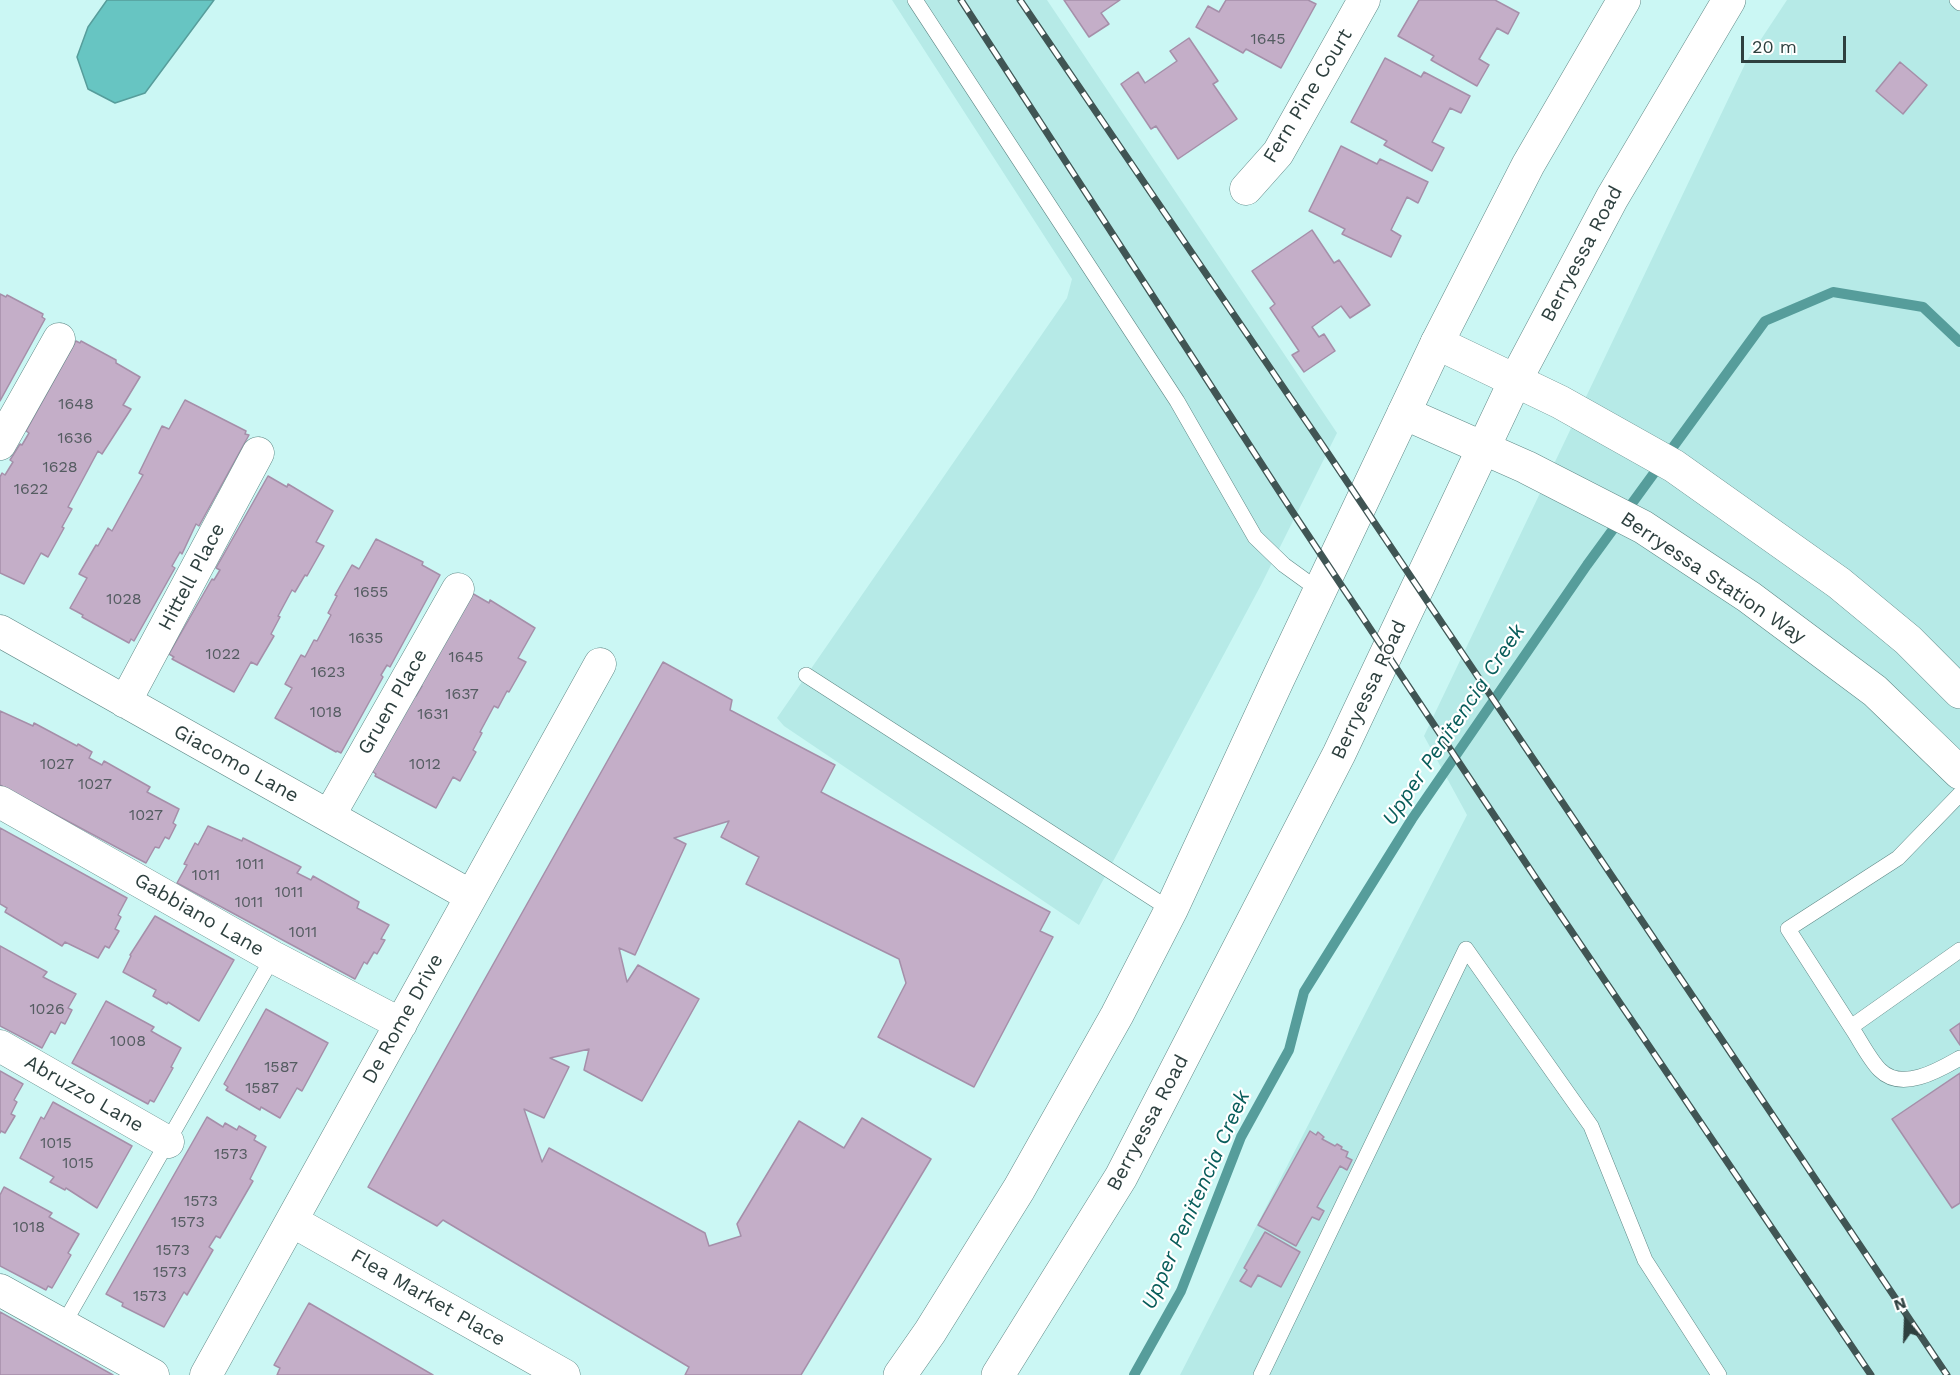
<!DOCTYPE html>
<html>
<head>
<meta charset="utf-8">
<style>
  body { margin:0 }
  #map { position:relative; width:1960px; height:1375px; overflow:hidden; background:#cbf7f4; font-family:"Work Sans",sans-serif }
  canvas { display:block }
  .north { position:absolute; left:1876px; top:1291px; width:60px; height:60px; -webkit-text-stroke:4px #fff; paint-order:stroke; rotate:341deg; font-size:16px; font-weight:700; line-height:24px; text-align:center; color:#2e403f }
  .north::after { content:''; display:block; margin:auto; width:21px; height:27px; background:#2e403f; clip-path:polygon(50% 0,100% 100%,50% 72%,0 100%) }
  .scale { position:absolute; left:1741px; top:36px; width:105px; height:27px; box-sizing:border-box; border:3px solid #2e403f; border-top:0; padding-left:8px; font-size:18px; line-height:21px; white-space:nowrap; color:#2e403f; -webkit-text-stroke:4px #fff; paint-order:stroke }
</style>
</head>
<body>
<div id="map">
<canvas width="1960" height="1375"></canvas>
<div class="north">N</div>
<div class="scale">20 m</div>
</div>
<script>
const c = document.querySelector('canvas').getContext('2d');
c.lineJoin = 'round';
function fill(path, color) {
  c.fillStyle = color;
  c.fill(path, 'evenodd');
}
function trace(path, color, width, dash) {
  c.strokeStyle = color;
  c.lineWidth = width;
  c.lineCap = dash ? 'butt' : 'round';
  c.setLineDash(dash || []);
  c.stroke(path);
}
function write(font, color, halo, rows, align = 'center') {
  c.font = font + ' "Work Sans",sans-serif';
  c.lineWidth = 4.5;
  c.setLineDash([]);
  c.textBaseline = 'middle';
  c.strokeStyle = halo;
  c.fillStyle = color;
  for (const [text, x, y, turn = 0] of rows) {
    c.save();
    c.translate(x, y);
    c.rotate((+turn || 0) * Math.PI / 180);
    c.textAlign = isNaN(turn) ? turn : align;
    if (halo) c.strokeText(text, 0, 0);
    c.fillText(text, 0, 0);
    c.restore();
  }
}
fill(new Path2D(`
  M892 0H1047L1337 433 1261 585 1079 925 784 726 777 718 1067 298 1072 279Z
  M1787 0H1960V1375H1180L1467 815 1424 736 1746 62Z`), '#b6eae7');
const water = new Path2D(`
  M107 0H214L145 93 115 103 88 89 77 57 88 27Z`);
fill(water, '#67c5c2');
trace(water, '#569d9b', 1.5);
trace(new Path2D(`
  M1134 1375 1181 1291 1241 1137 1289 1050 1304 992 1412 819 1587 565 1765 321 1833 292 1923 307 1960 342`), '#569d9b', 10);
const building = new Path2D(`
  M1064 0H1120L1101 13 1109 24 1089 37Z
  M1226 0H1308L1316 4 1281 68 1246 49 1243 53 1196 27 1208 6 1219 12Z
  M1419 0H1495L1519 13 1508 34 1497 28 1479 59 1489 65 1477 86 1431 60 1434 56 1398 36Z
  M1189 38 1218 81 1213 84 1237 119 1178 159 1156 126 1151 129 1121 84 1138 72 1145 83 1177 61 1170 51Z
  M1385 58 1421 77 1424 72 1470 96 1461 113 1450 108 1432 142 1444 148 1432 171 1384 145 1387 141 1351 122Z
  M1900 62 1927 85 1903 114 1876 91Z
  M1341 146 1377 164 1380 159 1428 182 1418 203 1407 197 1391 230 1401 236 1391 257 1342 234 1345 229 1309 211Z
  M1312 230 1334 263 1339 260 1370 305 1350 318 1341 306 1312 327 1319 337 1324 334 1335 351 1304 372 1292 355 1299 351 1270 308 1275 304 1252 271Z
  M0 294 6 297 7 295 43 314 42 317 45 319 0 401Z
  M76 341 80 343 81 341 116 360V363L140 377 123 405 131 409 102 454 98 451 68 507 72 509 62 527 64 528 48 557 41 553 24 584 0 573V477L2 473 5 475 13 462 10 460 20 444 22 445 29 433 26 431Z
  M185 400 246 431 245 434 249 435 199 526 196 524 182 554 180 552 172 566 175 568 134 641 131 639 129 643 82 617 83 615 70 608 87 578 79 574 96 545 98 546 108 528 112 531 143 475 139 473 162 426 169 429Z
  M268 476 287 487 288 484 333 511 316 542 324 546 307 576 305 575 295 592 292 590 278 616 280 617 271 634 274 636 257 665 251 662 234 692 172 659 174 657 169 654 212 579 214 580 220 570 216 568Z
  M376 539 423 562 422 565 440 575 390 667 387 665 381 675 383 677 341 753 337 751 336 752 275 718 292 688 285 684 301 655 305 657 314 640 317 641 331 615 328 613 337 596 335 595 352 565 359 569Z
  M470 592 489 603 490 600 535 628 518 658 526 662 509 692 507 691 498 708 494 706 480 732 482 733 473 750 476 752 460 781 453 777 436 808 375 776 376 774 372 771 414 695 416 696 422 686 419 684Z
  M663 662 732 700 730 710 835 765 821 792 1050 912 1040 931 1053 937 974 1087 878 1037 906 983 899 959 746 884 759 857 721 837 729 821 674 838 686 844 635 955 619 948 627 982 638 965 699 999 642 1101 584 1070 589 1049 550 1058 569 1067 544 1118 524 1109 542 1162 549 1148 705 1233 709 1246 741 1236 737 1224 799 1121 844 1148 862 1118 931 1159 801 1375H685L689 1367 443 1220 437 1226 368 1187Z
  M0 711 33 726 34 723 77 746 78 744 92 752 89 758 102 765 104 761 150 787 147 792 179 809 173 823 176 825 169 839 165 837 159 848 155 847 146 863 0 785Z
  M208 826 242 841 243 838 301 867 297 873 311 880 313 876 359 902 357 908 389 925 381 939 385 940 377 954 374 952 367 964 364 962 355 979 177 883 187 865 184 864 195 843 198 845Z
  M0 828 127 898 118 915 121 917 115 929 119 931 109 948 105 946 98 958 65 942 62 946 5 912 7 908 0 904Z
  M155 916 234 960 199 1021 168 1002 167 1004 153 996 156 990 123 972 131 956 130 955Z
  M0 946 47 972 43 977 76 994 68 1008 72 1010 65 1024 61 1022 55 1034 51 1031 42 1048 0 1026Z
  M106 1001 154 1027 151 1031 181 1048 171 1067 173 1068 154 1102 150 1100 148 1104 72 1063Z
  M266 1009 328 1043 302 1091 297 1088 280 1118 261 1107 260 1110 226 1090 228 1087 224 1084Z
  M1960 1023V1045L1950 1030Z
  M0 1071 23 1084 14 1100 17 1102 11 1114 15 1116 5 1133 1 1131 0 1133Z
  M1960 1073V1203L1952 1208 1892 1119Z
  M53 1102 132 1146 97 1208 66 1188 65 1190 50 1182 54 1177 20 1158 41 1117 44 1119Z
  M207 1117 223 1127 225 1123 237 1130 239 1126 256 1136 254 1140 266 1147 250 1179 253 1181 220 1238 216 1236 209 1247 213 1250 187 1295 184 1292 164 1327 122 1306 123 1303 106 1294Z
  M1310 1131 1316 1135 1318 1132 1324 1137 1322 1139 1335 1146 1337 1144 1342 1147 1341 1149 1348 1152 1346 1157 1352 1160 1347 1170 1340 1166 1317 1207 1324 1211 1319 1220 1312 1217 1296 1246 1258 1225Z
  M4 1187 52 1213 49 1217 79 1234 68 1253 71 1255 52 1288 48 1286 46 1290 0 1266V1195Z
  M1265 1232 1300 1252 1281 1287 1258 1275 1251 1287 1240 1281 1247 1270 1244 1268Z
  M309 1303 433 1375H277L280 1368 274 1365Z
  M0 1312 113 1375H0Z`);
fill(building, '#c4aec8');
trace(building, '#a58fa9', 1.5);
const service = new Path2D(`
  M915 0 1177 401 1255 537 1284 565 1320 591
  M1957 0 1960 3
  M806 675 1171 910
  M1960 794 1898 858 1788 929 1851 1027 1960 950
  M1851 1027C1860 1040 1869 1059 1880 1070 1902 1092 1939 1070 1960 1058
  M63 1325 273 957
  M1261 1375 1466 949 1591 1126 1645 1260 1719 1375`);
const minor = new Path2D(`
  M1246 189 1278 153 1364 0
  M0 444 59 339
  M0 631 471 896
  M125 702 258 453
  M0 802 273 957 401 1024
  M329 816 458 589
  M0 1046 168 1142
  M292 1221 564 1375
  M0 1290 153 1375
  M206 1375 600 664`);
const tertiary = new Path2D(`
  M1437 343 1560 402 1674 466 1839 583 1908 640 1960 692
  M1404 413 1526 467 1643 527 1749 597 1875 691 1960 773`);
const primary = new Path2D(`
  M900 1375 930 1332 1019 1189 1117 1015 1171 910 1278 679 1437 343 1528 165 1624 0
  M998 1375 1121 1177 1339 754 1516 379 1612 198 1729 0`);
trace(service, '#608987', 16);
trace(minor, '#608987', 33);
trace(tertiary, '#608987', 34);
trace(primary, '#608987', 34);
trace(service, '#fff', 15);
trace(minor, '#fff', 32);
trace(tertiary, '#fff', 33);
trace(primary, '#fff', 33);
const rail = new Path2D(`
  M961 0 1292 511 1547 895 1871 1375
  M1020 0 1323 446 1947 1375`);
trace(rail, '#405554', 7);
trace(rail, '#fff', 4.5, [14]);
write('16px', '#545c61', null, [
  ["1645",1268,39],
  ["1648",76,404],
  ["1636",75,438],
  ["1628",60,467],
  ["1622",31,489],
  ["1655",371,592],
  ["1028",124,599],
  ["1635",366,638],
  ["1022",223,654],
  ["1645",466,657],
  ["1623",328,672],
  ["1637",462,694],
  ["1018",326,712],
  ["1631",433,714],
  ["1027",57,764],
  ["1012",425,764],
  ["1027",95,784],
  ["1027",146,815],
  ["1011",250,864],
  ["1011",206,875],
  ["1011",289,892],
  ["1011",249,902],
  ["1011",303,932],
  ["1026",47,1009],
  ["1008",128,1041],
  ["1587",281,1067],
  ["1587",262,1088],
  ["1015",56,1143],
  ["1573",231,1154],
  ["1015",78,1163],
  ["1573",201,1201],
  ["1573",188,1222],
  ["1018",29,1227],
  ["1573",173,1250],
  ["1573",170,1272],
  ["1573",150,1296]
]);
write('20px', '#2e403f', '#fff', [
  ["Fern Pine Court",1308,96,-59],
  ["Berryessa Road",1582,254,-62],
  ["Hittell Place",192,577,-62],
  ["Berryessa Station Way",1713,578,34],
  ["Berryessa Road",1369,690,-65],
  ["Gruen Place",393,702,-60],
  ["Giacomo Lane",236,764,29],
  ["Gabbiano Lane",199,915,30],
  ["De Rome Drive",403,1019,-61],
  ["Abruzzo Lane",84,1094,30],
  ["Berryessa Road",1148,1123,-62],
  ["Flea Market Place",428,1298,30]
]);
write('italic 21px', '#085d5b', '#fff', [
  ["Upper Penitencia Creek",1454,725,-56],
  ["Upper Penitencia Creek",1196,1200,-66]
]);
</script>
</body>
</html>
